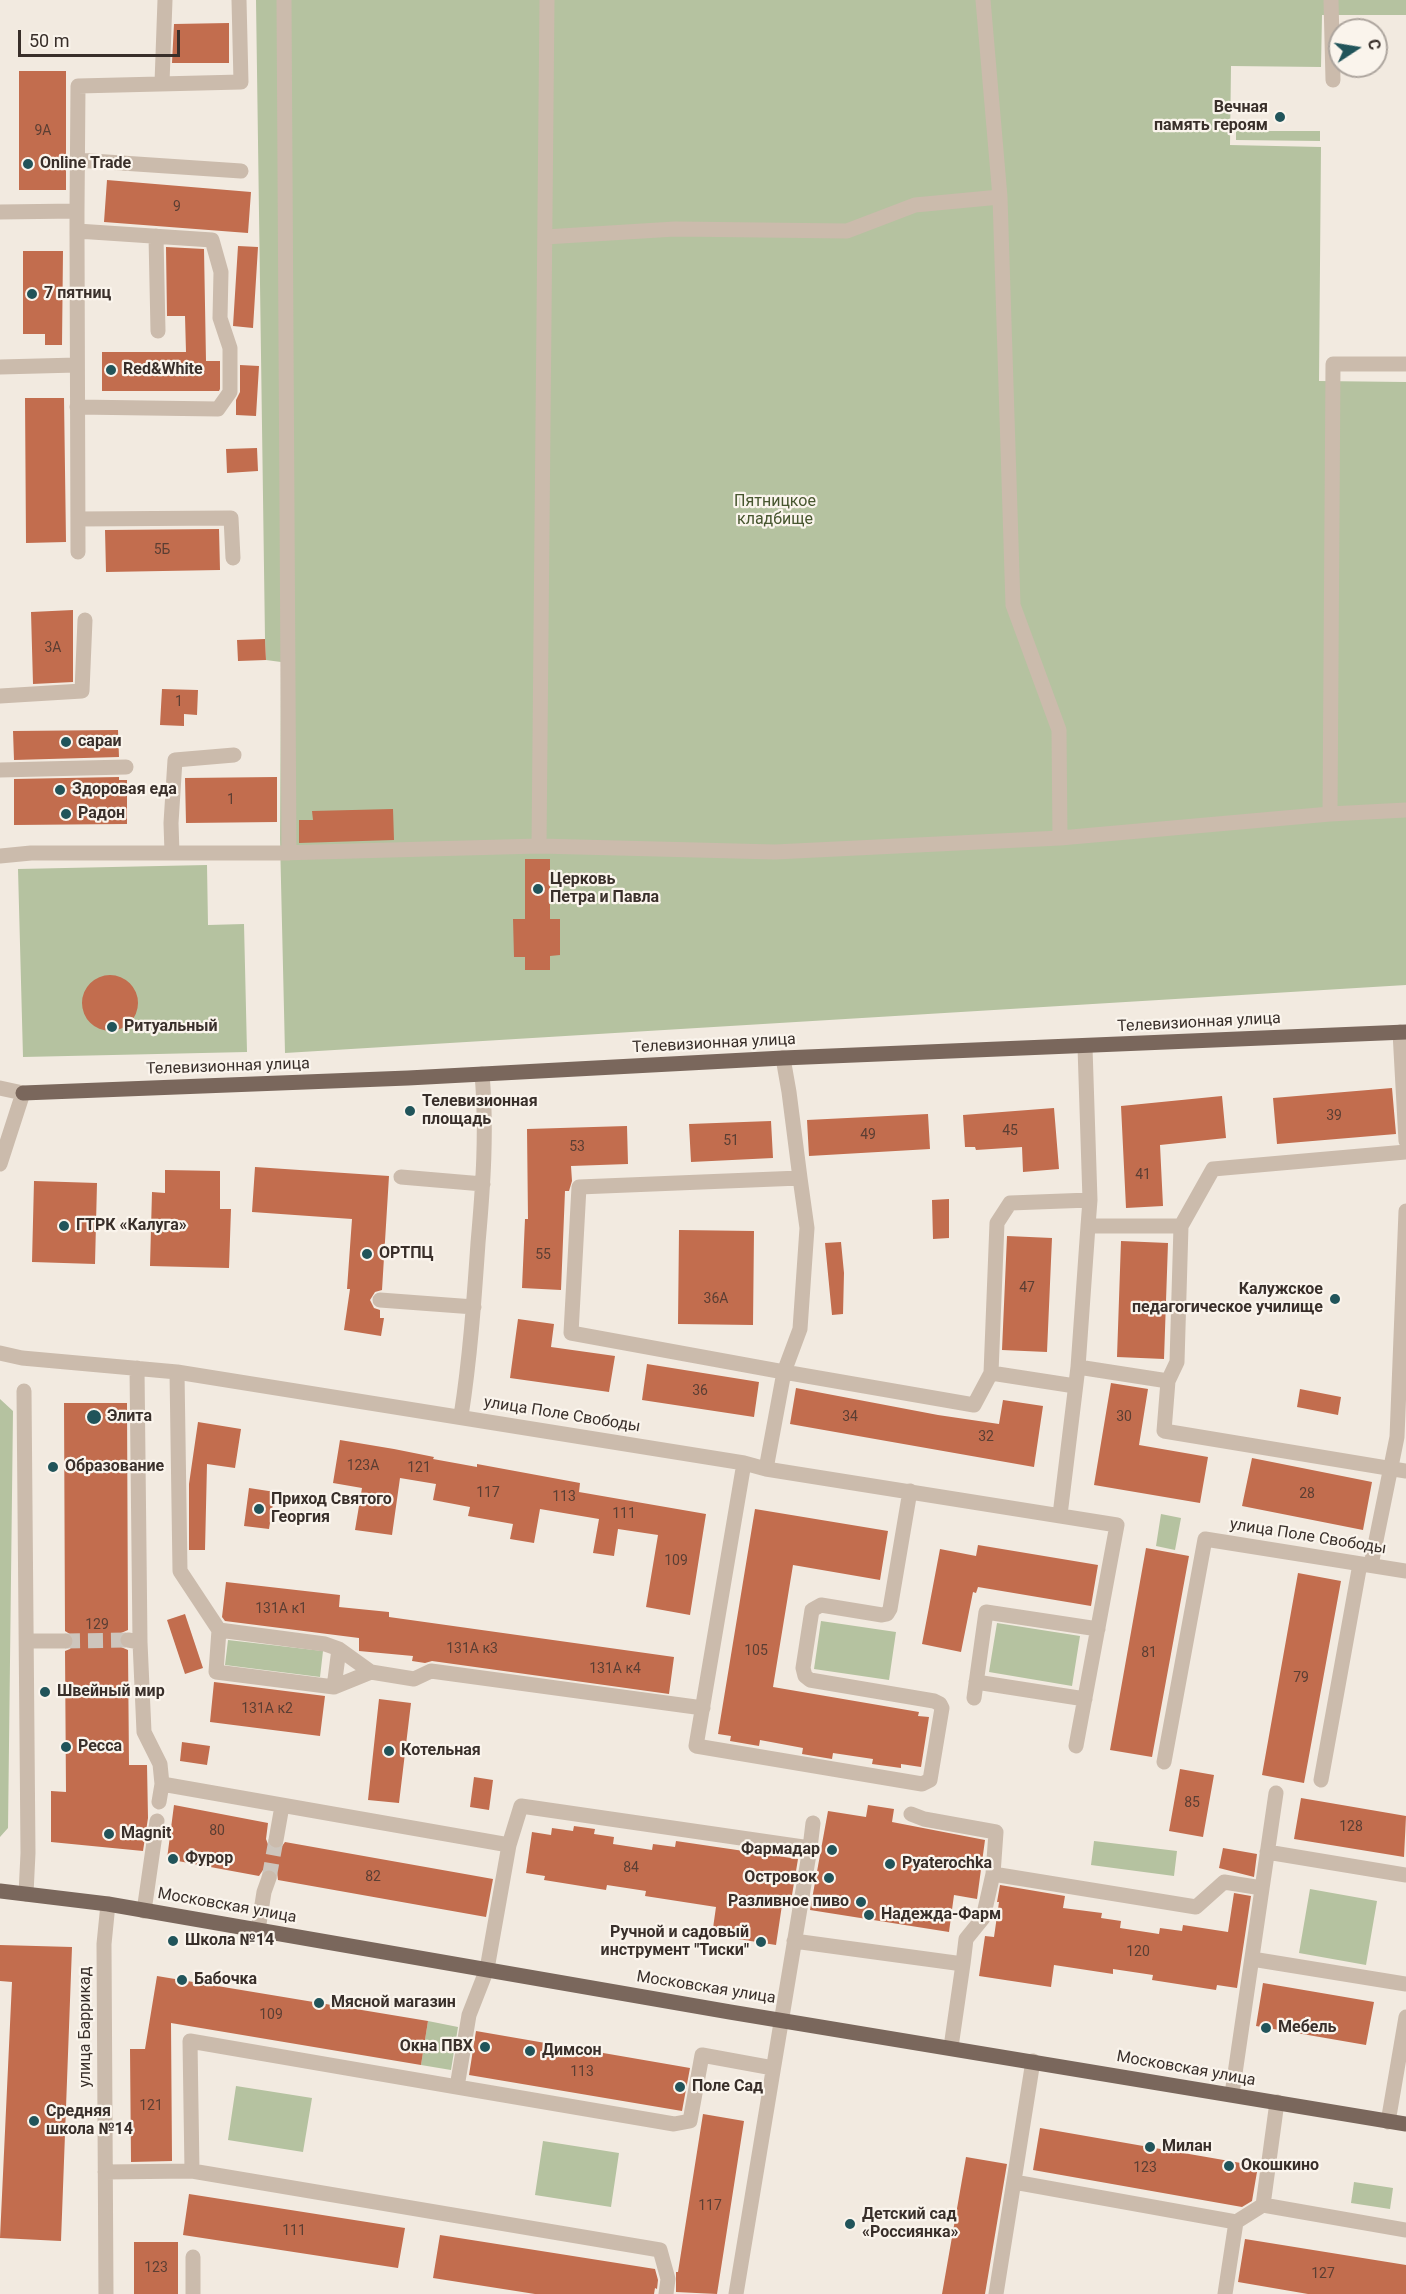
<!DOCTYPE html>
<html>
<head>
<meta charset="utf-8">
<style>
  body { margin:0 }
  #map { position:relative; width:1406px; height:2294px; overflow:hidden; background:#f2eae0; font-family:Roboto,sans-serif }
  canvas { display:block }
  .north { position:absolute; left:1328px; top:18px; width:60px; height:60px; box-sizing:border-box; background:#faf4ec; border:2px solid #ada59e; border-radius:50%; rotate:78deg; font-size:16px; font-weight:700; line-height:24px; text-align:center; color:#392f2a }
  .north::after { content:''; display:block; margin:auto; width:21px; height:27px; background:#21545a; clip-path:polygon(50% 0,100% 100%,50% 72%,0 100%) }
  .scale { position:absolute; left:18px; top:30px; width:162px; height:27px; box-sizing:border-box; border:3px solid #392f2a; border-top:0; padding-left:8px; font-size:18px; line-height:21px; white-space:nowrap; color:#392f2a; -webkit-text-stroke:4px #faf4ec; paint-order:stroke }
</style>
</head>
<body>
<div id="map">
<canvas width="1406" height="2294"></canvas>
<div class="north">С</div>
<div class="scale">50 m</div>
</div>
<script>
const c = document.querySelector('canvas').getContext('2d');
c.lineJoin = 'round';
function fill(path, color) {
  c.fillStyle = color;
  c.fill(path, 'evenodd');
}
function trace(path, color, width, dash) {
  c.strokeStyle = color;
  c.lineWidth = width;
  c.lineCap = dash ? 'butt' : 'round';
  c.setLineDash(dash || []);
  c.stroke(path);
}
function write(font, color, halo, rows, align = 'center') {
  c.font = font + ' Roboto,sans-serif';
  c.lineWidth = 4.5;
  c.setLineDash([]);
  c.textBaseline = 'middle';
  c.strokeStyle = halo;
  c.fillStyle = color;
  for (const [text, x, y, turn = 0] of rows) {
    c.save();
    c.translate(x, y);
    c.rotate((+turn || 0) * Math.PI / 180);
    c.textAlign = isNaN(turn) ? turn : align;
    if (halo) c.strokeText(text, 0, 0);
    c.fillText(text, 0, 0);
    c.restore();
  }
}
fill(new Path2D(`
  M256 0H1406V15H1322L1321 67 1231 66 1230 145 1321 147 1319 381 1406 382V985L285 1053 280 839 281 662 266 660 265 639Z
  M1236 131H1320V141L1236 140Z
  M207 865 208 925 244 924 247 1052 23 1057 18 869Z
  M0 1399 13 1411 8 1828 0 1837Z
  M1161 1514 1181 1518 1175 1550 1156 1546Z
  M821 1621 896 1632 889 1680 814 1669Z
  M997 1623 1080 1636 1072 1686 989 1672Z
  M228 1640 323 1651 320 1677 225 1665Z
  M1094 1841 1177 1851 1174 1876 1091 1865Z
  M1310 1889 1377 1901 1366 1965 1299 1953Z
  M428 2021 458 2027 451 2070 421 2065Z
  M236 2086 312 2098 303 2152 228 2140Z
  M543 2141 619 2153 611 2207 535 2195Z
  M1354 2182 1393 2188 1390 2209 1351 2203Z`), '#b5c2a0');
fill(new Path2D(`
  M229 23V63H172L174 24Z
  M19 71H66V190H19Z
  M107 180 251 192 248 233 104 222Z
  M238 246 258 247 253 328 233 326Z
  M166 247 204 249 206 361H220V389L219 391H102V352H186L185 316H167Z
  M23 251H63L62 345H45V334H23Z
  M240 365 259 366 256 416 236 415V400L240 392Z
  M25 398H64L66 542 26 543Z
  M257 448 258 471 227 473 226 449Z
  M219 529 220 570 106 572 105 530Z
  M73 610V682L33 684 31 612Z
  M265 639 266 660 238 661 237 640Z
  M162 689 198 690 197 715 184 714V726L160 725Z
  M118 730 119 757 14 760 13 731Z
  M119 777V780H127V824L14 825V779Z
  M277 777V822L186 823 185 778Z
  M393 809 394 840 299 843V820H313L312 811Z
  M525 859H550V919H560V955L550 956V970H525V957H514L513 919H525Z
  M82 1003a28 28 0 1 1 56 0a28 28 0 1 1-56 0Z
  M1392 1088 1396 1134 1277 1144 1273 1098Z
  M1222 1096 1226 1138 1160 1145 1163 1206 1126 1208 1121 1106Z
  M1054 1108 1059 1169 1023 1172 1022 1147 976 1150 975 1147H965L963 1115Z
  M928 1114 930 1149 809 1156 807 1120Z
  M771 1121 773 1158 691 1162 689 1124Z
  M627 1126 628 1164 571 1166 572 1181 569 1191H565L561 1290 522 1288 525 1219H528L527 1129Z
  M255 1167 389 1176 382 1290 375 1292 370 1300 374 1308 380 1310V1318H384L381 1336 344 1330 350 1289H347L352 1219 252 1212Z
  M165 1170 220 1171V1209H231L229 1268 150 1266 152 1192 165 1193Z
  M34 1181 97 1183 95 1264 32 1262Z
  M949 1199V1238L933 1239 932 1200Z
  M679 1230 754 1231 753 1325 678 1324Z
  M1007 1236 1052 1238 1047 1352 1002 1350Z
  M1121 1241 1168 1243 1164 1359 1117 1357Z
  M841 1242 844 1273 843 1314 832 1315 825 1243Z
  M518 1319 554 1324 551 1347 615 1356 609 1392 510 1378Z
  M647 1364 759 1382 754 1417 642 1400Z
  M1111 1383 1148 1389 1139 1445 1208 1457 1200 1503 1094 1485Z
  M796 1388 938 1415 999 1424 1003 1400 1043 1406 1034 1467 790 1424Z
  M1300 1389 1341 1397 1338 1415 1297 1407Z
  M64 1403H127L128 1630 121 1633 118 1639 121 1647 128 1650 129 1765H147L148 1818 143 1851 51 1842V1791L66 1792 65 1651 70 1649 75 1642 73 1636 65 1631Z
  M198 1422 241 1429 235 1468 207 1464 205 1550H189V1484Z
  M340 1440 394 1449 434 1457 433 1459 477 1467V1464L580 1483 579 1492 706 1514 690 1615 646 1607 658 1535 618 1529 614 1556 593 1553 599 1519 540 1509 534 1543 510 1539 513 1524 468 1516 470 1507 433 1500 436 1484 400 1478 392 1535 355 1530 362 1488 333 1483Z
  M1252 1458 1372 1482 1363 1530 1242 1506Z
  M249 1488 275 1492 269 1529 244 1526Z
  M755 1509 888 1531 880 1580 793 1565 773 1687 919 1712 918 1716 929 1717 921 1767 901 1764V1768L872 1764 873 1759 833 1753 832 1759 802 1754 803 1748 760 1740 759 1746 730 1741 731 1736 718 1734Z
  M978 1545 1098 1565 1091 1606 978 1587 976 1593 973 1592 961 1652 922 1644 940 1549 976 1556Z
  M1146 1548 1189 1556 1152 1757 1110 1750Z
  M1298 1573 1341 1581 1304 1783 1262 1775Z
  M226 1582 340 1595 339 1607 389 1612V1617L674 1657 669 1694 432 1661 425 1663 412 1661 413 1656 359 1651V1638L225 1621 222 1617Z
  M185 1614 203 1668 185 1674 167 1620Z
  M214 1682 325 1696 320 1736 210 1722Z
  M379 1699 411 1703 399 1803 368 1800Z
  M182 1742 210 1746 207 1765 180 1761Z
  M1180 1769 1214 1775 1203 1837 1169 1831Z
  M474 1777 493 1780 489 1810 470 1807Z
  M1301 1798 1406 1816 1404 1857 1294 1839Z
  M174 1805 268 1823 266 1839 269 1847 274 1849H280L285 1842 493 1879 486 1917 278 1880 277 1872 272 1869 263 1870 259 1876 167 1859Z
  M868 1805 894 1809 892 1822 985 1840 977 1899 954 1895 949 1932 810 1910 828 1811 866 1817Z
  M574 1826 595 1829 594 1834 614 1837 613 1844 652 1850 653 1844 675 1847 676 1841 798 1859 790 1907 782 1905 776 1945 712 1935 716 1907 645 1896 646 1891 607 1885 606 1890 544 1880 545 1876 526 1873 532 1832 551 1835 552 1828 573 1831Z
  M1223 1848 1257 1854 1254 1877 1219 1868Z
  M1000 1885 1065 1896 1063 1908 1102 1913 1101 1918 1121 1921 1120 1928 1159 1934 1160 1928 1182 1931 1183 1925 1228 1932 1234 1893 1251 1896 1237 1988 1217 1985 1216 1990 1152 1980 1153 1975 1113 1969V1974L1054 1965 1051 1987 979 1976 985 1936 994 1937 999 1902H997Z
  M0 1945 72 1947 61 2241 0 2238 12 1982 0 1981Z
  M157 1976 428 2021 421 2065 171 2023 172 2161 131 2162 130 2049H145Z
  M1263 1983 1374 2002 1366 2045 1256 2026Z
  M476 2031 690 2068 682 2111 469 2075Z
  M703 2114 744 2121 717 2294 676 2292V2272H678Z
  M1040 2128 1258 2166 1252 2201 1242 2207 1033 2170Z
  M966 2157 1007 2164 985 2294H942Z
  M189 2194 405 2228 398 2268 183 2235Z
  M440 2235 655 2269 658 2280 657 2289 655 2288 654 2294H535L433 2278Z
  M1245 2239 1406 2265V2294H1308L1238 2282Z
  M134 2242H178V2294H134Z`), '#c26d4e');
trace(new Path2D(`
  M65 1641 128 1640
  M269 1878 276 1840`), '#cdc5bc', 15, [15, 8]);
trace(new Path2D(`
  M284 0 289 853
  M983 0 1000 197 1013 605 1059 730 1060 838
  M1331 0 1333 80
  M162 83 165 0
  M77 160 241 171
  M0 212 77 211 78 86 241 82 239 0
  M77 231 78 552
  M156 236 158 331
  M545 237 675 229 847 231 915 205 1000 197
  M0 367 77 365
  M77 407 218 409 230 392V348L220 318 221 272 212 240 77 231V211
  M78 519 231 518 233 558
  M0 696 82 691 85 620
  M0 770 126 767
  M1330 814 1333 364H1406
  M539 846 547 0
  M172 853 171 823 175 760 234 755
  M0 856 31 853H280L539 846 775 852 1060 838 1330 814 1406 810
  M1400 1032 1406 1141
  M0 1088 23 1093 0 1164
  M401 1177 483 1184
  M800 1178 807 1228 800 1329 784 1372 974 1405 991 1373
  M1088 1226H1181L1213 1169 1406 1152
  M380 1300 474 1307
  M0 1353 22 1358 177 1372 744 1463 766 1469 1117 1525 1076 1746
  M1078 1367 1168 1381 1177 1362 1181 1226
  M137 1368 140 1642
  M177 1372 180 1571 219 1630 325 1644 339 1649 371 1672 414 1679 431 1671 703 1708
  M1168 1381 1164 1431 1406 1471
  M1075 1386 991 1373 997 1223 1010 1203 1090 1200
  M24 1391 28 1853 26 1894
  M461 1416C470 1359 474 1301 478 1243 483 1187 487 1131 482 1074
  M744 1463 696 1746 922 1784 930 1780 942 1708 940 1704 934 1701 810 1680 805 1676 803 1668 812 1610 821 1605 882 1615 887 1614 890 1609 910 1491
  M766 1469 784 1372 571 1333 579 1187 800 1178 789 1092 783 1058
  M1060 1515 1078 1367 1088 1226 1090 1200 1085 1047
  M1371 1565 1397 1437 1406 1211
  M219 1630 216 1672 334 1687 371 1672
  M128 1640 140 1642 144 1732 160 1764 162 1784 159 1802
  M27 1641H65
  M976 1682 1085 1699
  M334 1687 339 1649
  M974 1698 986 1612 1098 1629
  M1164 1762 1205 1539 1406 1571
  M1321 1780 1360 1564
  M162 1784 509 1845
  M911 1814 924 1819 996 1832 993 1874
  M276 1840 282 1806
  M810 1848 813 1823
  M1267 1852 1406 1875
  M144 1911 157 1821
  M258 1930 264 1892 269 1878
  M794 1941 963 1964 951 2047
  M1252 1959 1406 1984
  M963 1964 966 1939 983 1918 993 1874 1196 1907 1224 1882 1262 1888
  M457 2087 674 2124 690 2121 702 2055 773 2068
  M1232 2094 1276 1793
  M1388 2122 1406 2017
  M192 2171 660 2250 668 2279 666 2294
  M105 2172 192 2171 190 2041 457 2087 469 2015 487 1969 509 1845 521 1806 810 1848 736 2294
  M1014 2182 1236 2222
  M1263 2205 1406 2230
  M106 2294 104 1944 108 1904
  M193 2294V2257
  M996 2294 1033 2061
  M1225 2294 1236 2222 1263 2205 1277 2102`), '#cbbbac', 15);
trace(new Path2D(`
  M23 1093 408 1078 783 1058 1406 1032
  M0 1891 108 1904 730 2012 1406 2124`), '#7a675c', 15);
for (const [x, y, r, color] of [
  [1280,117,6,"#21545a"],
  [28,164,6,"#21545a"],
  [32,294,6,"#21545a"],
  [111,370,6,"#21545a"],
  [66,742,6,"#21545a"],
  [60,790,6,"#21545a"],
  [66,814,6,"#21545a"],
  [538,889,6,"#21545a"],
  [112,1027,6,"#21545a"],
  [410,1111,6,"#21545a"],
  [64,1226,6,"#21545a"],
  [367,1254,6,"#21545a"],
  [1335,1299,6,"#21545a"],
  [94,1417,8,"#21545a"],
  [53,1467,6,"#21545a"],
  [259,1509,6,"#21545a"],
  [45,1692,6,"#21545a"],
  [66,1747,6,"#21545a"],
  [389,1751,6,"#21545a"],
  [109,1834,6,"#21545a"],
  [832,1850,6,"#21545a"],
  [173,1859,6,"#21545a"],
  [890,1864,6,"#21545a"],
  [829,1878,6,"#21545a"],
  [861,1902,6,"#21545a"],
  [869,1915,6,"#21545a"],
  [173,1941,6,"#21545a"],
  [761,1942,6,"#21545a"],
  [182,1980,6,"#21545a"],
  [319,2003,6,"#21545a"],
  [1266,2028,6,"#21545a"],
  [485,2047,6,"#21545a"],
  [530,2051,6,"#21545a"],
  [680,2087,6,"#21545a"],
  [34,2121,6,"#21545a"],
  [1150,2147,6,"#21545a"],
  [1229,2166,6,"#21545a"],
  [850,2224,6,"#21545a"]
]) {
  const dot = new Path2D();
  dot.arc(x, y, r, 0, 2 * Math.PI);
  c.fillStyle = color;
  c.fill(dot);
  trace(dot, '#faf4ec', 2);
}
write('14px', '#5b3e33', null, [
  ["9А",43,131],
  ["9",177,207],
  ["5Б",162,550],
  ["3А",53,648],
  ["1",179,702],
  ["1",231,800],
  ["39",1334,1116],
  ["45",1010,1131],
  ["49",868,1135],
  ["51",731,1141],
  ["53",577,1147],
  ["41",1143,1175],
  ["55",543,1255],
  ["47",1027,1288],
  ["36А",716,1299],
  ["36",700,1391],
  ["34",850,1417],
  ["30",1124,1417],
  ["32",986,1437],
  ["123А",363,1466],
  ["121",419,1468],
  ["117",488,1493],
  ["28",1307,1494],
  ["113",564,1497],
  ["111",624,1514],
  ["109",676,1561],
  ["131А к1",281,1609],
  ["129",97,1625],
  ["131А к3",472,1649],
  ["105",756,1651],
  ["81",1149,1653],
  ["131А к4",615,1669],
  ["79",1301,1678],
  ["131А к2",267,1709],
  ["85",1192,1803],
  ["128",1351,1827],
  ["80",217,1831],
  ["84",631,1868],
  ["82",373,1877],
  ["120",1138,1952],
  ["109",271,2015],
  ["113",582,2072],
  ["121",151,2106],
  ["123",1145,2168],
  ["117",710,2206],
  ["111",294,2231],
  ["123",156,2268],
  ["127",1323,2274]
]);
write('bold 16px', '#392f2a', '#faf4ec', [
  ["Вечная",1268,108,"right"],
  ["память героям",1268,126,"right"],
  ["Online Trade",40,164],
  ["7 пятниц",44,294],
  ["Red&White",123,370],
  ["сараи",78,742],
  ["Здоровая еда",72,790],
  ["Радон",78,814],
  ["Церковь",550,880],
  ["Петра и Павла",550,898],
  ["Ритуальный",124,1027],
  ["Телевизионная",422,1102],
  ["площадь",422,1120],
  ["ГТРК «Калуга»",76,1226],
  ["ОРТПЦ",379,1254],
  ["Калужское",1323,1290,"right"],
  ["педагогическое училище",1323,1308,"right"],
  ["Элита",107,1417],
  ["Образование",65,1467],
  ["Приход Святого",271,1500],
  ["Георгия",271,1518],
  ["Швейный мир",57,1692],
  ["Ресса",78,1747],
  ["Котельная",401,1751],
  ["Magnit",121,1834],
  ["Фармадар",820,1850,"right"],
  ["Фурор",185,1859],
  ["Pyaterochka",902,1864],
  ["Островок",817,1878,"right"],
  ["Разливное пиво",849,1902,"right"],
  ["Надежда-Фарм",881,1915],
  ["Ручной и садовый",749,1933,"right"],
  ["инструмент \"Тиски\"",749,1951,"right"],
  ["Школа №14",185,1941],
  ["Бабочка",194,1980],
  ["Мясной магазин",331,2003],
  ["Мебель",1278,2028],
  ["Окна ПВХ",473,2047,"right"],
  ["Димсон",542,2051],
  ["Поле Сад",692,2087],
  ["Средняя",46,2112],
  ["школа №14",46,2130],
  ["Милан",1162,2147],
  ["Окошкино",1241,2166],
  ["Детский сад",862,2215],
  ["«Россиянка»",862,2233]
], 'left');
write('16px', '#47562f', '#faf4ec', [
  ["Пятницкое",775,502],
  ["кладбище",775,520]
]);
write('16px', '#392f2a', '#faf4ec', [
  ["Телевизионная улица",1199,1023,-3],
  ["Телевизионная улица",714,1044,-3],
  ["Телевизионная улица",228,1067,-2],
  ["улица Поле Свободы",562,1415,9],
  ["улица Поле Свободы",1308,1537,9],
  ["Московская улица",227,1906,10],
  ["Московская улица",706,1988,9],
  ["улица Баррикад",86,2027,-90],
  ["Московская улица",1186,2069,10]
]);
</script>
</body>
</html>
